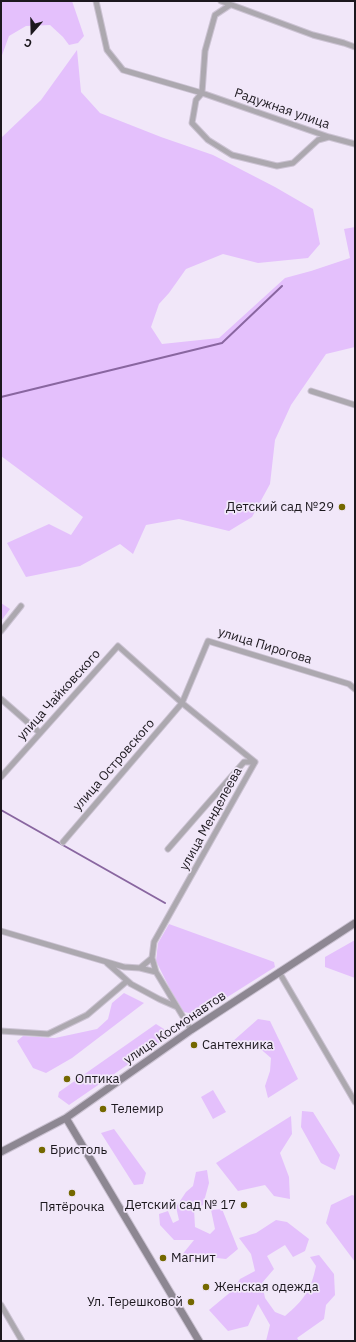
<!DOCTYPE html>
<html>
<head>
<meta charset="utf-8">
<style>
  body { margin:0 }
  #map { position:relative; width:356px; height:1342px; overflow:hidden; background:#f1e7f9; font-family:"IBM Plex Sans",sans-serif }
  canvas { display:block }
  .frame { position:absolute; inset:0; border:2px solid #1c181e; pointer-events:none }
  .north { position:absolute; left:12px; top:12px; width:40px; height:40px; -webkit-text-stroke:3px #f1e7f9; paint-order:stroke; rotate:200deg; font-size:11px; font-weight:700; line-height:16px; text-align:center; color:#1c181e }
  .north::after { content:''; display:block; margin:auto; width:14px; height:18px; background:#1c181e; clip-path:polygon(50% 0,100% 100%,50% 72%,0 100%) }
</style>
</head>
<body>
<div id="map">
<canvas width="356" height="1342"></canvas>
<div class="frame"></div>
<div class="north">С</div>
</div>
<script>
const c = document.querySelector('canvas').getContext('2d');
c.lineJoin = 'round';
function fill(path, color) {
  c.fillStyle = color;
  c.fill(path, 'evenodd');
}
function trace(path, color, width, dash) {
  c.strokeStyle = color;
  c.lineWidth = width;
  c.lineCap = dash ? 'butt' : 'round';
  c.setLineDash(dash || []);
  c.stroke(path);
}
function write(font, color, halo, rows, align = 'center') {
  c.font = font + ' "IBM Plex Sans",sans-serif';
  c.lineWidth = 3.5;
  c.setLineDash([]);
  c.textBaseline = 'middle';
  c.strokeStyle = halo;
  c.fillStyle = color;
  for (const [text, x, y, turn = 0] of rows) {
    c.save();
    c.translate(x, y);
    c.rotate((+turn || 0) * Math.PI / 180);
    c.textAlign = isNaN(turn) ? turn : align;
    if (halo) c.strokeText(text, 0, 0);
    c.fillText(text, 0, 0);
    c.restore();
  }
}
fill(new Path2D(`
  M1 1H72L84 36 78 43 69 45 63 37 50 25 26 26 9 36 1 58Z
  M77 50 81 92 100 113 161 137 213 155 275 187 313 209 320 244 308 258 258 263 223 254 186 269 169 293 159 304 151 327 162 344 219 338 285 278 311 271 350 258 344 229 355 227V347L326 354 291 405 275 440 270 484 252 517 229 531 179 519 146 525 133 554 120 544 80 566 26 577 7 543 49 524 71 535 83 517 1 456V138L41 100Z
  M1 603 10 609 1 621Z
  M169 924 274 962 275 967 199 1015 184 1012 170 989 156 961 158 943Z
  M355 940V978L325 967V957Z
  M124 993 144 1003 72 1058 46 1073 33 1068 17 1041 23 1036 55 1038 97 1029 108 1019 112 1003Z
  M258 1019 270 1021 298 1079 268 1098 265 1086 270 1071 271 1058 257 1046 242 1045 239 1048 232 1042Z
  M156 1024 164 1029 168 1037 69 1105 58 1097 59 1092Z
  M213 1090 226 1112 213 1119 201 1097Z
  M302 1111 313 1112 340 1155 335 1170 321 1163 301 1127Z
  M291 1116 292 1134 280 1153 289 1177 290 1199 274 1196 265 1185 238 1191 216 1163Z
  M114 1129 146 1173 143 1184 134 1185 101 1133Z
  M207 1170 209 1183 203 1205 194 1209 195 1227 210 1234 215 1229 211 1210 222 1209 238 1249 226 1259 208 1257 187 1263 181 1256 194 1240H174L160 1225 159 1214 168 1211 173 1223 179 1220 176 1207 186 1192 193 1186 196 1172Z
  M352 1195 355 1196V1262L326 1223 331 1205Z
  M276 1220 287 1222 309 1239 305 1251 293 1257 285 1245 267 1256 274 1269 262 1283 265 1298 275 1312 285 1316C304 1300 311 1290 316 1266L310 1257 319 1255 334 1274 335 1295 326 1305 324 1319 297 1338 299 1341H266L270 1325 258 1304 248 1326 228 1331 209 1310 233 1290 240 1279 255 1271 251 1254 239 1238 256 1233Z`), '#e4c0fc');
trace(new Path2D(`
  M1 397 222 343 282 286
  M1 810 165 903`), '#8966a0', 2);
const street = new Path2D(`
  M96 1 107 50 123 70 202 93 329 137 355 144
  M221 1 313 35 344 43 355 47
  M230 5 215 15 205 51 202 93 196 100 192 123 208 140 232 155 277 166 293 163 318 140 329 137
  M311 391 355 405
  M1 631 21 606
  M1 699 40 733
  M1 777 118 646 182 703 255 762
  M63 842 182 703 208 641 349 684 355 689
  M168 849 244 762H255
  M1 931 124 967 140 968 156 972 191 1030
  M107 963 131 984 159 999 177 1007
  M140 968 152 958
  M156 972 152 958 154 942 255 762
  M279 972 355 1102
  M1 1031 48 1034 87 1015 127 981
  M1 1305 22 1341`);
const secondary = new Path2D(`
  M66 1118 199 1341
  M1 1152 66 1118 191 1030 355 923`);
trace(street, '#cbc2d2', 7);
trace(secondary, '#cbc2d2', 9);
trace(street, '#aca8af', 5);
trace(secondary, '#8d8792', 7);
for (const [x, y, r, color] of [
  [342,507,4,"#746800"],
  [194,1045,4,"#746800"],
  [67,1079,4,"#746800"],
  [103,1109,4,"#746800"],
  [42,1150,4,"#746800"],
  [72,1193,4,"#746800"],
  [244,1205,4,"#746800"],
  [163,1258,4,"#746800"],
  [206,1287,4,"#746800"],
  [191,1302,4,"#746800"]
]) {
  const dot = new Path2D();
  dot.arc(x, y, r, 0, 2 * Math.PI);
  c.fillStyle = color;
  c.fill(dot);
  trace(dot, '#f1e7f9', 1.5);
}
write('13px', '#1c181e', '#f1e7f9', [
  ["Радужная улица",282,109,19],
  ["улица Пирогова",265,646,17],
  ["улица Чайковского",59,695,-48],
  ["улица Островского",114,765,-49],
  ["улица Менделеева",211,819,-61],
  ["улица Космонавтов",175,1028,-34]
]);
write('13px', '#1c181e', '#f1e7f9', [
  ["Детский сад №29",334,507,"right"],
  ["Сантехника",202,1045],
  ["Оптика",75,1079],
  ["Телемир",111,1109],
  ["Бристоль",50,1150],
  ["Детский сад № 17",236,1205,"right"],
  ["Пятёрочка",72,1207,"center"],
  ["Магнит",171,1258],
  ["Женская одежда",214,1287],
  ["Ул. Терешковой",183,1302,"right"]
], 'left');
</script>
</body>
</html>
